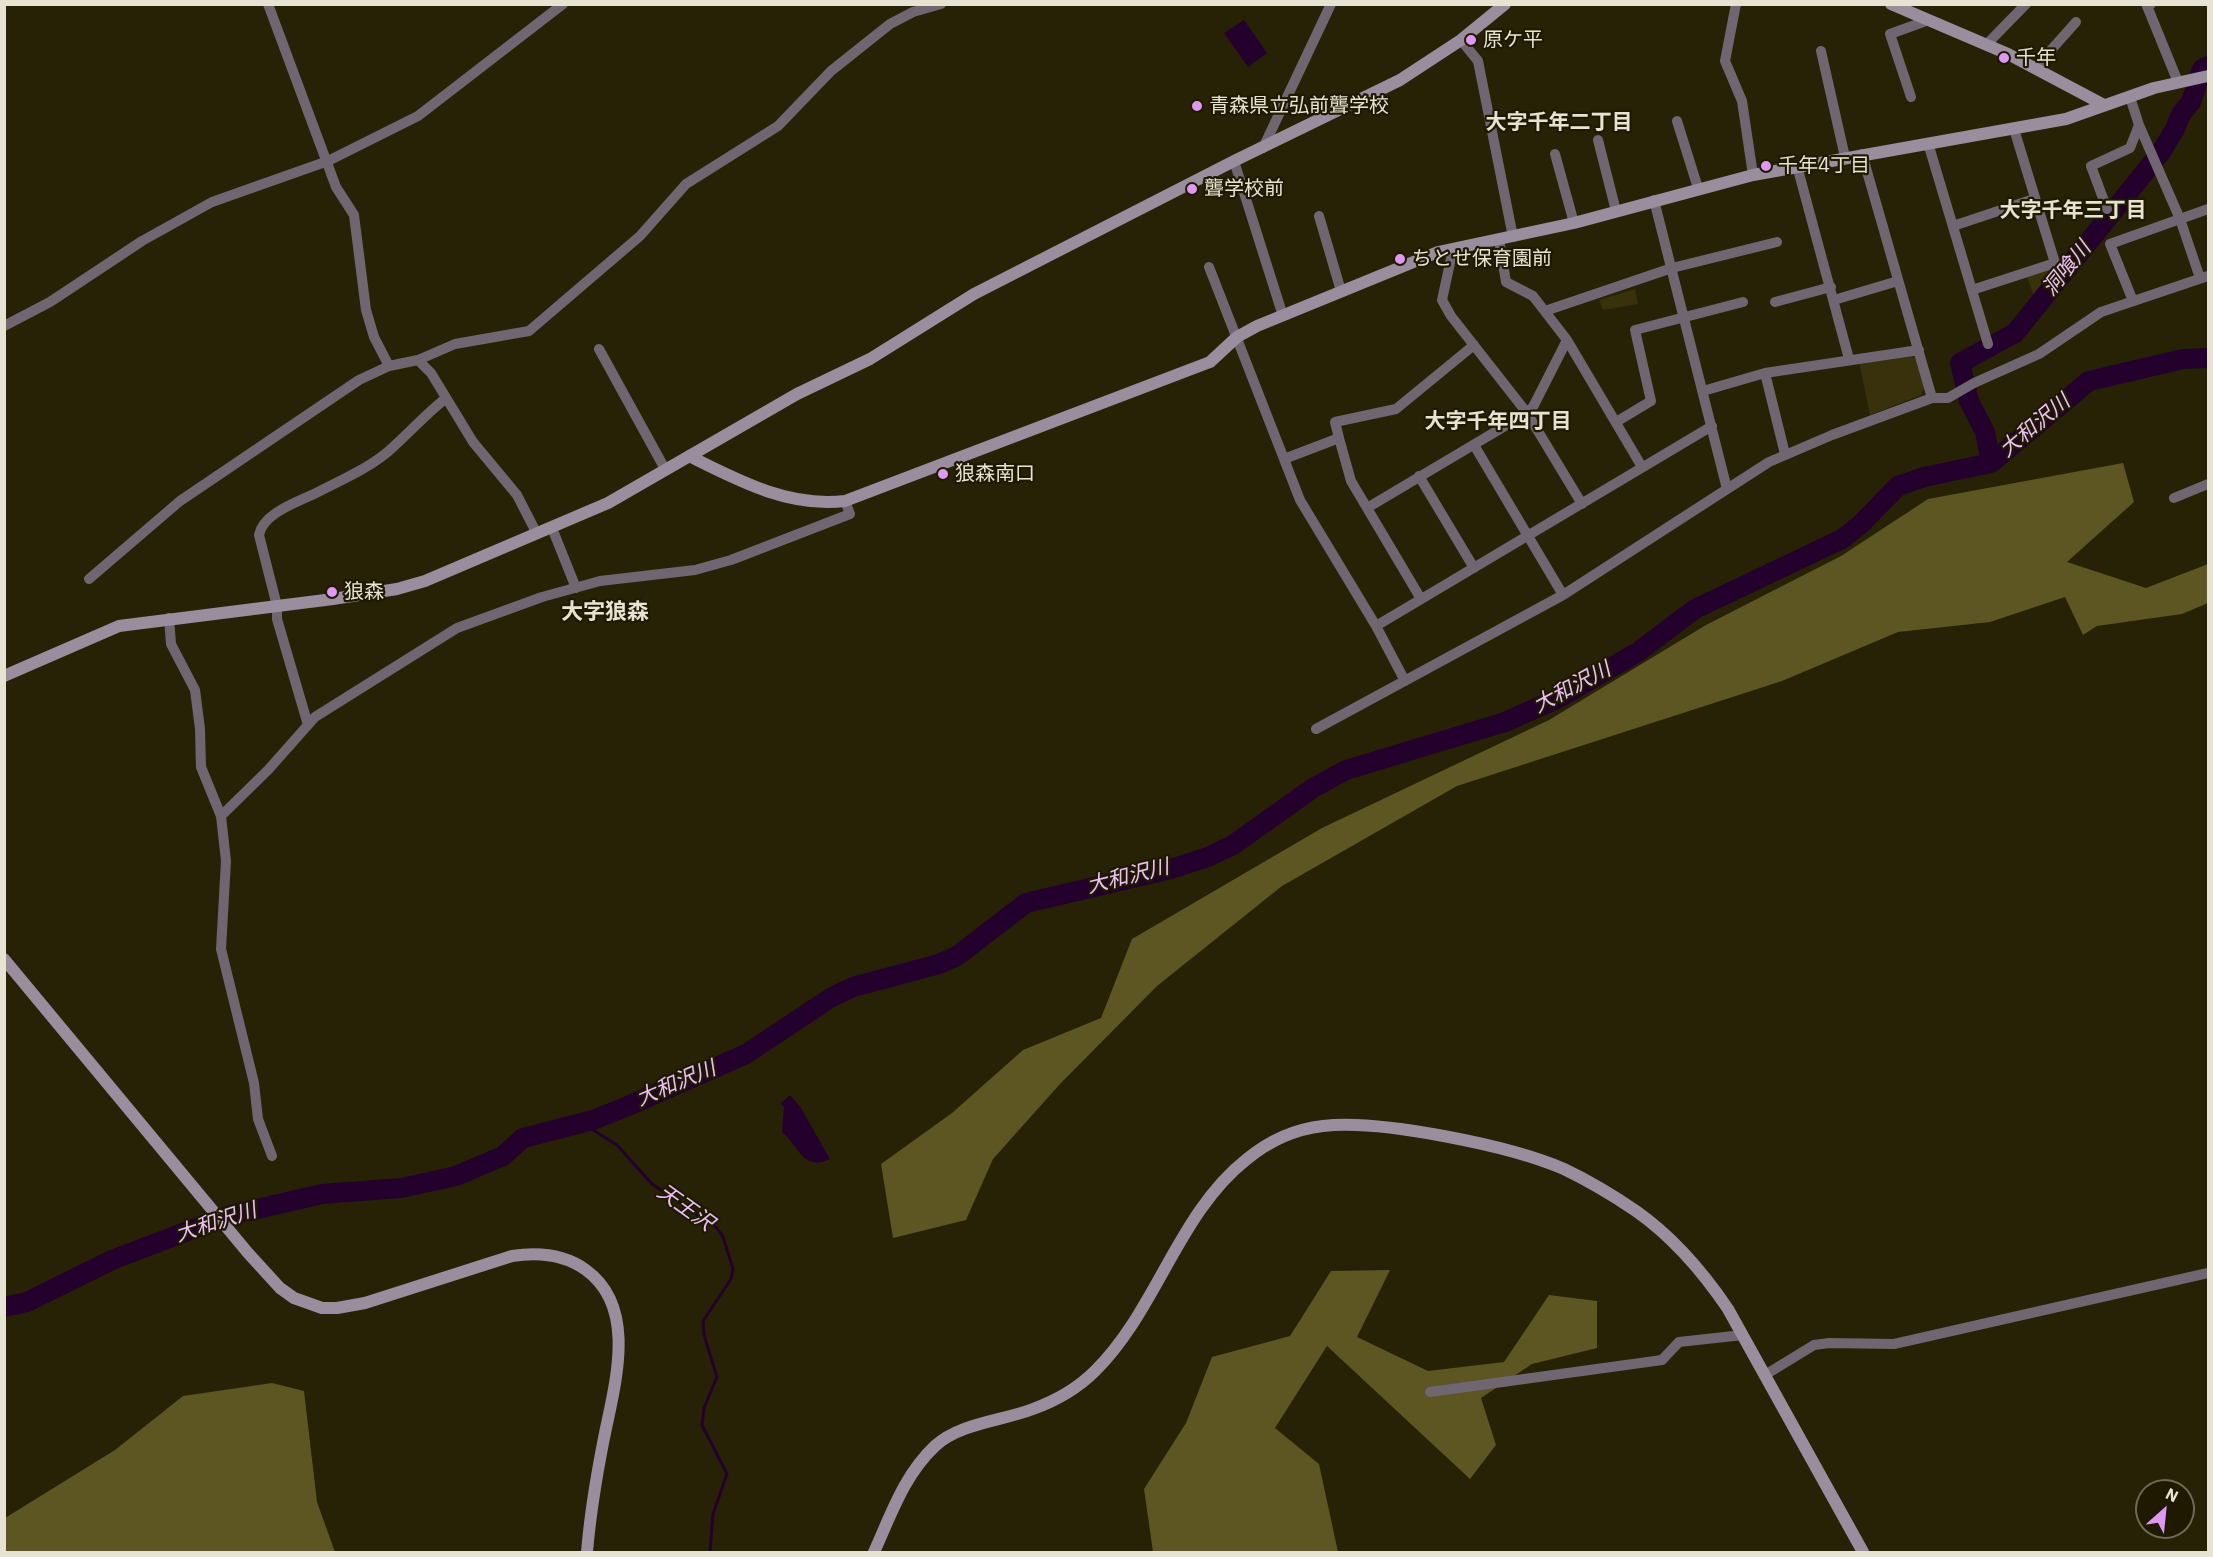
<!DOCTYPE html>
<html>
<head>
<meta charset="utf-8">
<style>
  body { margin:0 }
  #map { position:relative; width:2213px; height:1557px; overflow:hidden; background:#272206; font-family:"IBM Plex Sans",sans-serif }
  canvas { display:block }
  .frame { position:absolute; inset:0; border:6px solid #e6e3d3; pointer-events:none }
  .north { position:absolute; left:2135px; top:1479px; width:60px; height:60px; box-sizing:border-box; background:#1e1900; border:2px solid #6e6a54; border-radius:50%; rotate:27deg; font-size:16px; font-weight:700; line-height:24px; text-align:center; color:#e6e3d3 }
  .north::after { content:''; display:block; margin:auto; width:21px; height:27px; background:#de98f2; clip-path:polygon(50% 0,100% 100%,50% 72%,0 100%) }
</style>
</head>
<body>
<div id="map">
<canvas width="2213" height="1557"></canvas>
<div class="frame"></div>
<div class="north">N</div>
</div>
<script>
const c = document.querySelector('canvas').getContext('2d');
c.lineJoin = 'round';
function fill(path, color) {
  c.fillStyle = color;
  c.fill(path, 'evenodd');
}
function trace(path, color, width, dash) {
  c.strokeStyle = color;
  c.lineWidth = width;
  c.lineCap = dash ? 'butt' : 'round';
  c.setLineDash(dash || []);
  c.stroke(path);
}
function write(font, color, halo, rows, align = 'center') {
  c.font = font + ' "IBM Plex Sans","Noto Sans JP",sans-serif';
  c.lineWidth = 4.5;
  c.setLineDash([]);
  c.textBaseline = 'middle';
  c.strokeStyle = halo;
  c.fillStyle = color;
  for (const [text, x, y, turn = 0] of rows) {
    c.save();
    c.translate(x, y);
    c.rotate((+turn || 0) * Math.PI / 180);
    c.textAlign = isNaN(turn) ? turn : align;
    if (halo) c.strokeText(text, 0, 0);
    c.fillText(text, 0, 0);
    c.restore();
  }
}
fill(new Path2D(`
  M2050 270 2055 282 2036 302 2027 277Z
  M1635 289 1638 304 1603 310 1599 300Z
  M1909 355 1917 358 1925 386 1921 395 1870 415 1859 362Z`), '#38310b');
fill(new Path2D(`
  M2123 463 2134 502 2067 562 2146 588 2208 564V603L2182 614 2097 626 2083 635 2065 597 1990 622 1898 632 1782 681 1457 786 1282 886 1157 986 1060 1084 993 1159 966 1220 893 1238 881 1164 952 1113 1023 1050 1101 1018 1132 939 1322 828 1549 720 1706 625 1841 556 1928 499Z
  M1390 1270 1357 1337 1428 1371 1504 1362 1549 1295 1597 1301V1348L1532 1364 1481 1398 1496 1445 1470 1479 1327 1346 1275 1428 1319 1464 1338 1552H1153L1144 1489 1186 1423 1212 1357 1290 1336 1331 1271Z
  M272 1383 304 1391 317 1502 335 1552H5V1518L115 1450 183 1396Z`), '#5d5522');
fill(new Path2D(`
  M1244 20 1267 53 1248 67 1224 33Z
  M790 1095 801 1108 830 1159C803 1173 796 1142 782 1132L784 1107 780 1104Z`), '#24002d');
trace(new Path2D(`
  M582 1123 617 1145 652 1184 717 1228 723 1237 733 1269 731 1279 703 1321 704 1335 717 1377 704 1408 702 1425 727 1474 713 1514 710 1552`), '#24002d', 3);
trace(new Path2D(`
  M1991 463 1985 432 1969 401 1960 363 2015 333 2161 152 2175 129 2181 114 2191 102 2202 69 2208 66
  M4 1307 27 1302 112 1260 227 1216 322 1194 401 1188 456 1176 503 1156 523 1138 593 1120 628 1106 746 1054 832 997 853 987 939 964 957 956 1026 903 1171 869 1208 857 1233 845 1313 788 1346 770 1505 722 1557 699 1638 652 1695 609 1842 539 1861 524 1898 486 1924 477 1991 463 2089 381 2183 359 2208 358`), '#24002d', 20);
trace(new Path2D(`
  M268 4 336 187 354 215 366 310 374 337 389 366
  M1736 4 1725 61 1742 101 1753 175
  M2151 4 2147 6 2178 82
  M1461 40 1478 61 1513 237
  M1987 44 2026 4
  M1821 51 1845 157
  M2035 68 2076 22
  M1911 97 1890 34 1926 21
  M1677 121 1698 188
  M2139 125 2180 219 2200 278
  M1598 140 1616 211
  M1928 143 1988 344
  M1263 148 1331 4
  M1555 154 1574 223
  M1862 154 1932 398
  M1234 161 1283 316
  M1797 166 1849 359
  M1654 200 1727 489
  M2107 209 2091 166 2130 148 2139 125 2130 97
  M1319 216 1341 291
  M1953 226 2034 199
  M1499 240 1506 282 1533 296 1567 340 1642 467
  M1453 249 1442 300 1451 316 1527 413 1582 504
  M1209 267 1300 500 1376 626 1405 681
  M1972 290 2055 263 2014 129
  M1834 300 1898 281
  M2133 301 2110 244 2208 209
  M1775 302 1831 287
  M1545 311 1672 268 1777 242
  M4 326 50 302 142 241 212 202 328 161 418 116 563 4
  M599 349 665 469
  M418 360 431 373 473 442 517 495 537 534
  M1765 373 1785 454
  M1703 391 1765 373 1919 350
  M1616 422 1651 401 1635 330 1743 302
  M1339 438 1335 422 1396 409 1474 345
  M1474 445 1563 595
  M1284 459 1339 438 1351 481 1421 599
  M1419 476 1474 568
  M2174 498 2208 484
  M1367 508 1527 413 1533 407 1567 340
  M552 528 576 588
  M89 579 180 501 359 380 389 366 418 360 455 344 529 331 640 236 686 184 778 126 831 71 890 24 913 12 941 4
  M169 618 171 644 195 690 200 729 201 767 221 816 226 861 221 949 254 1083 258 1119 272 1156
  M1376 626 1712 426
  M308 725 277 619V606L259 535C263 513 298 502 316 493 341 480 370 468 391 449 410 432 426 414 445 399
  M1316 729 1563 595 1769 462 1832 435 1932 398H1948L1974 383 2039 354 2101 312 2208 276
  M221 816 268 770 315 717 457 628 542 597 600 581 695 570 731 560 850 514 845 501
  M1765 1375 1814 1345 1829 1343 1894 1344 2208 1273
  M1430 1392 1662 1360 1679 1342 1743 1335`), '#6f6671', 10);
trace(new Path2D(`
  M1891 4 2008 54 2104 105
  M689 456C737 480 789 508 845 501L1210 362 1237 337 1257 326 1438 252 1574 223 1753 175 2066 119 2154 88 2208 76
  M4 676 119 626 333 599 397 589 425 581 608 503 797 394 870 359 974 294 1234 161 1400 80 1461 40 1505 4
  M4 959 248 1253 280 1288 294 1298 322 1308H337L365 1303 512 1256C539 1252 564 1254 586 1270 640 1309 613 1390 603 1443 596 1479 590 1516 587 1552
  M874 1552C891 1515 904 1475 935 1446 960 1423 1002 1421 1033 1409 1055 1401 1078 1388 1095 1371 1157 1310 1178 1213 1247 1159 1269 1141 1296 1129 1323 1126 1380 1119 1511 1146 1564 1169 1589 1181 1614 1196 1636 1211 1673 1237 1703 1272 1728 1309L1863 1552`), '#9a8d9e', 12);
for (const [x, y, r, color] of [
  [1471,40,6,"#de98f2"],
  [2004,58,6,"#de98f2"],
  [1197,106,6,"#de98f2"],
  [1766,166,6,"#de98f2"],
  [1192,189,6,"#de98f2"],
  [1400,259,6,"#de98f2"],
  [943,474,6,"#de98f2"],
  [332,592,6,"#de98f2"]
]) {
  const dot = new Path2D();
  dot.arc(x, y, r, 0, 2 * Math.PI);
  c.fillStyle = color;
  c.fill(dot);
  trace(dot, '#1e1900', 2);
}
write('20px', '#e6e3d3', '#1e1900', [
  ["原ケ平",1483,40],
  ["千年",2016,58],
  ["青森県立弘前聾学校",1209,106],
  ["千年4丁目",1778,166],
  ["聾学校前",1204,189],
  ["ちとせ保育園前",1412,259],
  ["狼森南口",955,474],
  ["狼森",344,592]
], 'left');
write('bold 21px', '#e6e3d3', '#1e1900', [
  ["大字千年二丁目",1559,123],
  ["大字千年三丁目",2073,211],
  ["大字千年四丁目",1498,422]
]);
write('italic 21px', '#ebc0f7', '#1e1900', [
  ["洞喰川",2067,269,-51],
  ["大和沢川",2035,426,-40],
  ["大和沢川",1572,688,-28],
  ["大和沢川",1128,877,-14],
  ["大和沢川",676,1084,-23],
  ["天王沢",685,1208,36],
  ["大和沢川",216,1223,-18]
]);
write('bold 22px', '#e6e3d3', '#1e1900', [
  ["大字狼森",605,613]
]);
</script>
</body>
</html>
